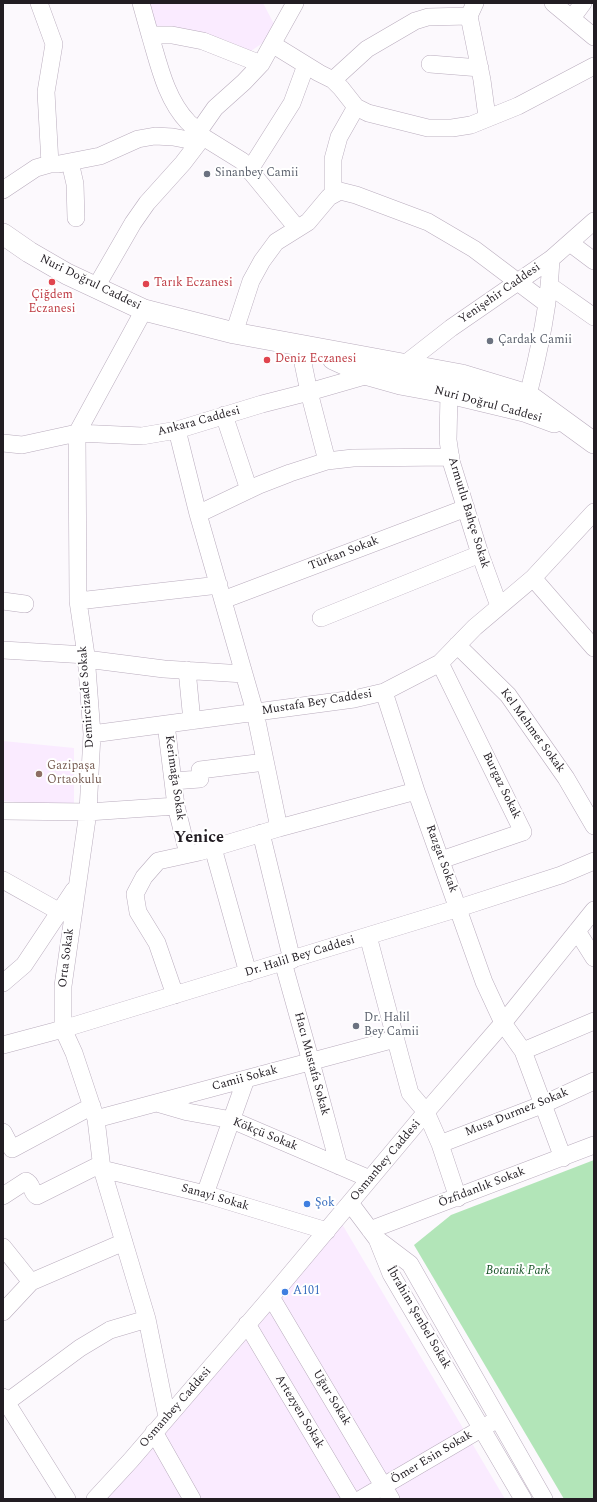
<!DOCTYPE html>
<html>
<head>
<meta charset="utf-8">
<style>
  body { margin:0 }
  #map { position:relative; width:597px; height:1502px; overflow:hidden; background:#fcf9fd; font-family:Spectral,serif }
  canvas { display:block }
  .frame { position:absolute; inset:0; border:4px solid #221d23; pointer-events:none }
</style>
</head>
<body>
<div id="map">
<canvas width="597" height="1502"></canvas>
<div class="frame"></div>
</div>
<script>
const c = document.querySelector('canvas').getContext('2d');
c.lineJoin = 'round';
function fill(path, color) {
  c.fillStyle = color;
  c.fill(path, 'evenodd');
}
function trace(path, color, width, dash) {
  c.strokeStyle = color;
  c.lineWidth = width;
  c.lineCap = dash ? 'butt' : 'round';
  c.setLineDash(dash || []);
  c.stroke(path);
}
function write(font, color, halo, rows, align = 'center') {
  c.font = font + ' Spectral,serif';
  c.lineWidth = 4;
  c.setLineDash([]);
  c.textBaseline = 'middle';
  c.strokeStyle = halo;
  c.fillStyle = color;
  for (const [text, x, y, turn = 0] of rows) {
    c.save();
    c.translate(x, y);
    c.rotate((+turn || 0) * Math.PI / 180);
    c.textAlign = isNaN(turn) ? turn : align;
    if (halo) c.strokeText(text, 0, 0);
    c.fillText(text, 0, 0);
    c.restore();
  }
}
fill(new Path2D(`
  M147 3H263L274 24 264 42 251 51 225 40 151 27Z
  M3 741 74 748V807L3 801Z
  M342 1224 505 1499H94Z`), '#faebff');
fill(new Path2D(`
  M594 1160V1499H564L414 1245 451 1215Z`), '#b2e5b8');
const minor = new Path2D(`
  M39 3 54 44 46 92 50 164
  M141 3 150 35H172L203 41 261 64
  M475 3 469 16 482 80 487 117
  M553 3 594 37
  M572 18 583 3
  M150 35C159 65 166 99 188 122 192 126 197 129 201 132
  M272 44 319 73 333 80 341 88 356 107 368 113 428 128H452L471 125 518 106 594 66
  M430 64 480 68
  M333 80 367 49 415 21 428 17 469 16
  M200 135 242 161 297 228
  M70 162 75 184 76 218
  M249 171 292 103 306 65
  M3 190 36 168 50 164H59L100 156 138 139 155 136 173 137 199 142
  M333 195V159L339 137 356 107
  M570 243 594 261
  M550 286 594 317
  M96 287 133 223 147 203 183 163 199 142 201 128 215 108 244 82 261 64 295 3
  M144 310 77 433 78 601 86 655 92 734 88 812 63 986V1029L74 1053 96 1119 102 1169 147 1319 167 1417
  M234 333 251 281 262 261 276 242 308 222 329 197 340 191 356 195 428 222 474 249 547 304
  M299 344 309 392 327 461
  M403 372 405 364 451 328 551 259 594 221
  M449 393 448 440 451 461 480 554 499 606
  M525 406C538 358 549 309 551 259
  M224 415 249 490
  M177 430 198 514 255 712 279 828
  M3 443 22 445 77 433 142 436 177 430 262 404 309 392 368 375
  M198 514 259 485 290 473 327 461 353 458 451 457
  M533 578 594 648
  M223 600 466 508
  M3 601 25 604
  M78 601 219 585
  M321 618 480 554
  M457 645 508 695 566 778 594 826
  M3 650 86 655
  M86 659 164 669 244 674
  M440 663 523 832 441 860
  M187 670 192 721
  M384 692 416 791 484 982 503 1023 523 1051 563 1158
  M166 724 176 806 188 854
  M92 734 354 699 384 692 440 663 475 627 533 578 594 512
  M173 781 200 779V770L265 762
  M3 811 88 812 176 806
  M261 833 292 960
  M213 848 248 973
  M3 880 60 912
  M577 931 594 958
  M368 936 410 1093 426 1112 440 1144 458 1198
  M283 962 311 1062 339 1166
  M3 983 24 965 74 890
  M175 995 157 943 138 912 135 894 144 877 158 861 199 852 279 828 416 791
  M3 1045 63 1029 459 908 561 875 594 861
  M523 1051 594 1021
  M157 1103 188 1112 232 1120 370 1179
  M96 1119 395 1039
  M3 1132 12 1149 92 1106
  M440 1144 544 1104 594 1081
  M102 1169 205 1194 327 1231
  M205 1194 246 1079
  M3 1196 26 1181C33 1184 31 1193 37 1196L101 1164
  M350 1203 377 1239 391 1274 523 1499
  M370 1230 594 1145
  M377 1239 410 1264 544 1499
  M3 1247 31 1282
  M271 1297 391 1499
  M3 1312 31 1282 124 1242
  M247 1324 351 1499
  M3 1397 67 1499
  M3 1405 80 1348 110 1330 147 1319
  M154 1432 192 1499
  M95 1499 131 1460 271 1297 426 1112 503 1023 594 910
  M361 1499 491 1423`);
const major = new Path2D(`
  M3 234 29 252 67 274 144 310 234 333 462 375 528 395 594 443
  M333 359 368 375 400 384 449 393 524 411 554 422`);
trace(minor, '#b9acbd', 18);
trace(major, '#b9acbd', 22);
trace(minor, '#fff', 17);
trace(major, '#fff', 21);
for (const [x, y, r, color] of [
  [207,174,4,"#6b7280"],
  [52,282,4,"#e0444e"],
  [146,284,4,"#e0444e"],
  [490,341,4,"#6b7280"],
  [267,360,4,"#e0444e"],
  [39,774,4,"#8d6e63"],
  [356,1026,4,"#6b7280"],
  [307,1204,4,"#3f7fe0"],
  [285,1292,4,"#3f7fe0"]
]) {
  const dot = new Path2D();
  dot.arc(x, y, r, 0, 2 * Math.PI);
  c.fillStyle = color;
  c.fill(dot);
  trace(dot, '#fff', 1.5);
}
write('12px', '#5b616d', '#fff', [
  ["Sinanbey Camii",215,174],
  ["Çardak Camii",498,341],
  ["Dr. Halil",364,1019],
  ["Bey Camii",364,1033]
], 'left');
write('12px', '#221d23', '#fff', [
  ["Nuri Doğrul Caddesi",90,283,26],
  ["Yenişehir Caddesi",500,294,-35],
  ["Nuri Doğrul Caddesi",488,405,15],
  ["Ankara Caddesi",199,422,-15],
  ["Armutlu Bahçe Sokak",468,513,73],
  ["Türkan Sokak",344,554,-21],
  ["Demircizade Sokak",87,697,-94],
  ["Mustafa Bey Caddesi",317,703,-9],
  ["Kel Mehmet Sokak",532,731,54],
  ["Kerimağa Sokak",174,778,82],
  ["Burgaz Sokak",501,786,64],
  ["Razgat Sokak",441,859,70],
  ["Dr. Halil Bey Caddesi",300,957,-17],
  ["Orta Sokak",67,958,-83],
  ["Hacı Mustafa Sokak",311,1064,75],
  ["Camii Sokak",245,1079,-15],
  ["Musa Durmez Sokak",517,1113,-22],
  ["Kökçü Sokak",265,1135,22],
  ["Osmanbey Caddesi",386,1161,-50],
  ["Özfidanlık Sokak",482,1188,-21],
  ["Sanayi Sokak",215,1198,16],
  ["İbrahim Şenbel Sokak",418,1318,60],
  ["Uğur Sokak",331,1398,59],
  ["Osmanbey Caddesi",176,1408,-49],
  ["Artezyen Sokak",299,1412,59],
  ["Ömer Esin Sokak",432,1458,-31]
]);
write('12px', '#be3a42', '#fff', [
  ["Tarık Eczanesi",154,284],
  ["Çiğdem",52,296,"center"],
  ["Eczanesi",52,310,"center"],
  ["Deniz Eczanesi",275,360]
], 'left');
write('12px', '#785e54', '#fff', [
  ["Gazipaşa",47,767],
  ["Ortaokulu",47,781]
], 'left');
write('12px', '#366cbe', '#fff', [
  ["Şok",315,1204],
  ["A101",293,1292]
], 'left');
write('italic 12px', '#185427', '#fff', [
  ["Botanik Park",518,1272]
]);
write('bold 16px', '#221d23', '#fff', [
  ["Yenice",199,839]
]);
</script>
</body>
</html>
